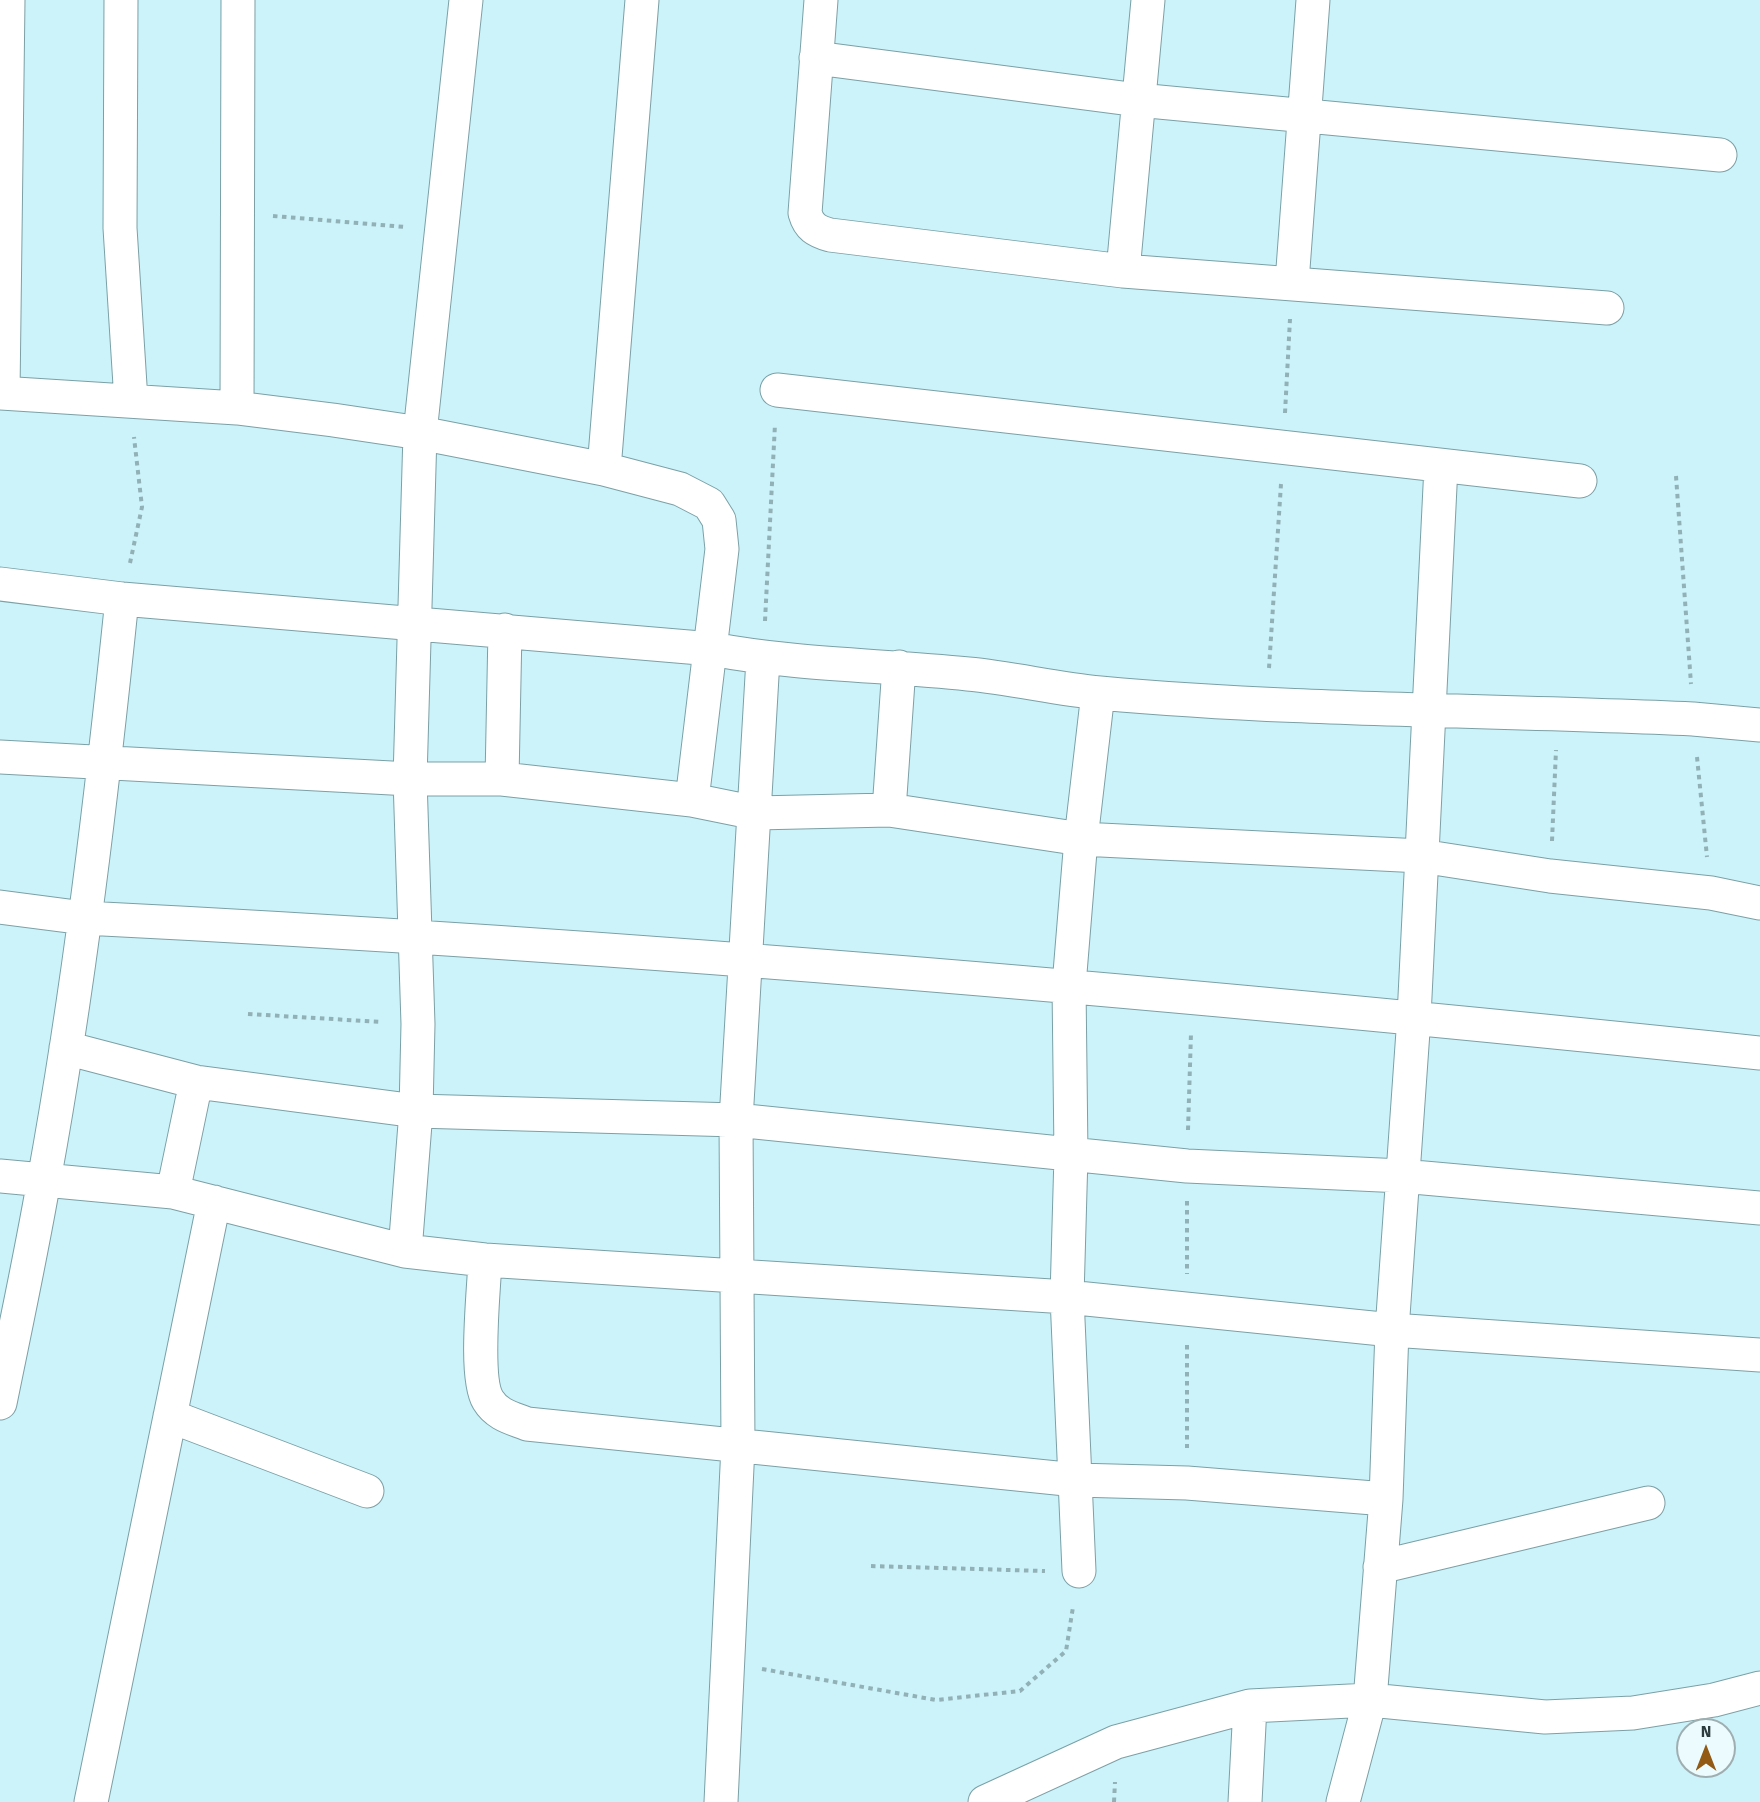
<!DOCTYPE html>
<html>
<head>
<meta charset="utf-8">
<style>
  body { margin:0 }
  #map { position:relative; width:1760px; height:1802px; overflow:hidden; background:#ccf3fa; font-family:"Fira Sans",sans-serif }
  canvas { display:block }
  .north { position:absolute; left:1676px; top:1718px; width:60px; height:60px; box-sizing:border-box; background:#ecfbfe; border:2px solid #9faeb1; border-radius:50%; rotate:0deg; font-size:16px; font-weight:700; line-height:24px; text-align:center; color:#2c3b3e }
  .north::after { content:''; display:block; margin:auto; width:21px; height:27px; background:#925a14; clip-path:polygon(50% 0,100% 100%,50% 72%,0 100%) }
</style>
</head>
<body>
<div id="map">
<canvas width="1760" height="1802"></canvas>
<div class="north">N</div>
</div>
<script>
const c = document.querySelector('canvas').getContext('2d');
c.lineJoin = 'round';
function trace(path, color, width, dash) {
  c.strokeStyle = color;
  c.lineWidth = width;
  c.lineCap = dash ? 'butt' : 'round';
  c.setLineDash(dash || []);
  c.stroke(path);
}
const minor = new Path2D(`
  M121 0 120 228 131 401
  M821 0 805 213C809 227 816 231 830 235L1123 271 1607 308
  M816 58 1138 100 1720 155
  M1123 271 1148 0
  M1292 282 1313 0
  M777 390 1580 481
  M0 393 237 408 333 420 420 433 604 469 680 489 709 504 719 520 722 549 692 800
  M3 393 8 0
  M237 408 238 0
  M604 469 642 0
  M0 584 122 599 712 649C796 665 882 665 968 674 1012 678 1056 689 1100 693 1297 711 1496 710 1693 719L1760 725
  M0 757 410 779H502L692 800 756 813 889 810 1081 839 1421 856 1550 876 1711 893 1760 903
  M502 779 505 630
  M889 810 899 667
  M0 907 84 918C644 946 1203 995 1760 1053
  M66 1048 196 1082 416 1111 736 1120 1187 1166 1402 1176 1760 1208
  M0 1176 173 1192 405 1251 485 1260 1067 1297 1392 1330 1760 1355
  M173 1192 196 1082
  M405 1251 416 1111 418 1024 410 779 420 433 466 0
  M485 1260C484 1290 474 1377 488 1400 497 1415 512 1418 527 1424L1076 1480 1187 1483 1386 1499
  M0 1403C15 1329 31 1255 44 1180 79 988 102 793 122 599
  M170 1416 367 1491
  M1380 1567 1648 1503
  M1079 1571 1067 1297 1071 1155 1069 985 1081 839 1098 693
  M91 1802 214 1202
  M721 1802 738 1446 736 1120 763 659
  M985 1802 1116 1742 1250 1706 1370 1700 1545 1717 1633 1713 1714 1700 1760 1688
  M1245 1802 1250 1706
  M1343 1802 1370 1700 1386 1499 1392 1330 1414 1017 1441 466`);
trace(minor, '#7ba0a6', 35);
trace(new Path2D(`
  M273 216 406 227
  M1285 413 1290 319
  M1676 476 1691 684
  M130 563 142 507 134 437
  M765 621 775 424
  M1269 668 1281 484
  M1697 757 1707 857
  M1552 841 1556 750
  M248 1014 382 1022
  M1188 1130 1191 1033
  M1187 1201V1274
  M1187 1345V1448
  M871 1566 1045 1571
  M762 1669 936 1700 1020 1691 1066 1651 1073 1607
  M1114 1802 1115 1782`), '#92b1b6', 4, [4.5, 4.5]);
trace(minor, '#fff', 33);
</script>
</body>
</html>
